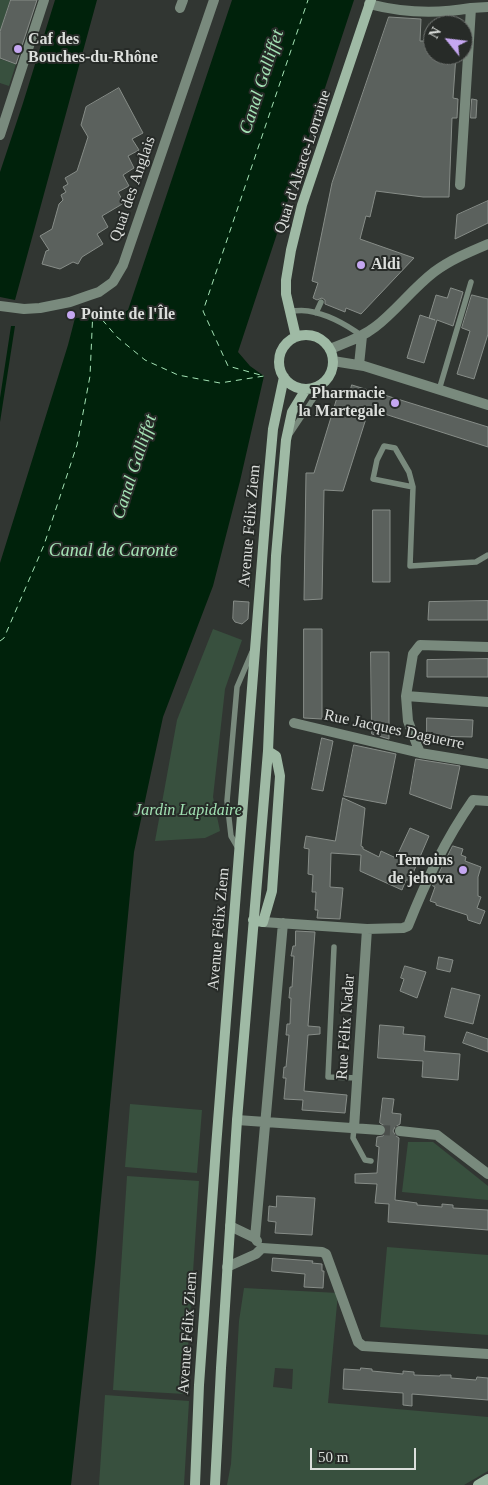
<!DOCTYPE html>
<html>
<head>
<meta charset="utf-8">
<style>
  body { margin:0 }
  #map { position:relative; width:488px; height:1485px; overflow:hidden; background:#313632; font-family:"Times New Roman",serif }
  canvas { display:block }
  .north { position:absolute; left:423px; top:15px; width:50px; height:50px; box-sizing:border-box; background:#272b28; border:1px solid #6f7370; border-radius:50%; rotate:299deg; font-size:14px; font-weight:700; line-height:20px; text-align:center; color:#dcdfdc }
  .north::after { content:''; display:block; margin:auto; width:18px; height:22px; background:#c5a7f1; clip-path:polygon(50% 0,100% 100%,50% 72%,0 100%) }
  .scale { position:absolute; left:310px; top:1448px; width:106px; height:22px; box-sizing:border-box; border:2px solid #dcdfdc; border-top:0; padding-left:6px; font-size:15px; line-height:18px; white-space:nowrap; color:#dcdfdc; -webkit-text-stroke:4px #272b28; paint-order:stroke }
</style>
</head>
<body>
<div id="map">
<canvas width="488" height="1485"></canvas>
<div class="north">N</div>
<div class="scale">50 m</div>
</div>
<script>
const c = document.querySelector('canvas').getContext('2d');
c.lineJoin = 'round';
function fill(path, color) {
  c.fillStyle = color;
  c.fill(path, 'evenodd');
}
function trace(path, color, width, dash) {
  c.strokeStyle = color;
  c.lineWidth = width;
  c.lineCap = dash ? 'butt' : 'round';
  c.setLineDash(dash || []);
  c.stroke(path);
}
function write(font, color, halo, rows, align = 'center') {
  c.font = font + ' "Times New Roman",serif';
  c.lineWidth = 4;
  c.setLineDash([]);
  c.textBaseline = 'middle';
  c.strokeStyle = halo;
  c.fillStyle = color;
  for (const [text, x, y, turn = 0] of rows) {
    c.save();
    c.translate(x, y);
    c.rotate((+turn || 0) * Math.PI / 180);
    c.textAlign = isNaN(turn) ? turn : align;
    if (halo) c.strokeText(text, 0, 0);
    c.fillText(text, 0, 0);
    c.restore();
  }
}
fill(new Path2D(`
  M0 0H10L1 30H0Z
  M0 59 16 64 9 86 0 83Z
  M213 629 242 640 225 689 213 797 220 831 205 838 155 841 177 720Z
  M130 1104 202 1110 197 1173 125 1167Z
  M408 1142H433L488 1186V1200L402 1192Z
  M127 1176 199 1181 185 1394 113 1390Z
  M387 1247 488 1255V1335L380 1327Z
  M244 1288 338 1293 328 1403 488 1417V1471L464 1485H227L231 1464 239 1321ZM275 1368 293 1369 292 1389 273 1387Z
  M105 1395 189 1401 184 1485H99Z`), '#38503e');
fill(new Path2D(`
  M55 0H97L15 300 0 297V172L23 103Z
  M232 0H354L238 352 250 366 264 376 240 481 213 586 163 717 134 852 95 1263 71 1485H0V563L68 345 75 318 118 316 128 310Z
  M11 326H15L0 422V398Z`), '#00220b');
trace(new Path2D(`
  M0 641 4 638 44 545 77 445 90 376 93 309 117 337 145 360 178 375 220 383 264 376 228 366 203 311 308 0`), '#a4e3b5', 1, [6, 5]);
const building = new Path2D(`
  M11 0H37L16 64 0 58V32Z
  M389 17 421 19 420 41H433V55H456L453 98 458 99 457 118H452L449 197H423L376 191 370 217 366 216 360 239 414 258 361 314 346 308 345 312 325 304V300L322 298 317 300 313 298 318 283 312 281 332 183Z
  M119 88 143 133 132 139 139 150 128 156 134 168 123 175 129 186 118 192 124 203 102 216 108 227 97 234 103 244 82 257 78 264 73 262 60 269 42 264 46 251 49 250 40 236 52 229 59 204 63 200 61 195 66 192 63 187 68 184 65 178 77 171 88 137 81 125 86 107Z
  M472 99 477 100 476 118H471Z
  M488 201V223L455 239 457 215Z
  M451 288 463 292 453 326 437 320 424 363 407 358 420 315 435 320 429 318 436 295 447 298Z
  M472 295 488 299V334L474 379 457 374 470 331 462 328Z
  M352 385 488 427V447L369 409 343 491 324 490 322 599 304 600 306 473H314L339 391 349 394Z
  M373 510H390V582H373Z
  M234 601 249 602 248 619 242 624 235 622 233 619Z
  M488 601V620H428L429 602Z
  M304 629H322V719L304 718Z
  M371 652H389V739L372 734Z
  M488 659V677H427V660Z
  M427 718 473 720 472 737 427 736Z
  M322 738 333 741 323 791 312 789Z
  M354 745 396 754 386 804 344 796Z
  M416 759 460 766 451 809 410 794Z
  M343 798 365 808 361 846 363 847V849L379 857 381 851 396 858 410 828 429 836 410 880H406L402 890 360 871 361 855 331 853 330 887 343 888 340 919 317 918 318 910H315L316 892H312L313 875 308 874 309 849 304 848 306 836 335 841Z
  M453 846 463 849 461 855 466 857 465 861 481 867 478 877V896L481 897 477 908 485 911 480 924 468 920 467 915 436 905V903L430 901 435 887 433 886Z
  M296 931 315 932 308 1026 320 1027V1034L308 1035 304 1091 347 1095 345 1113 302 1110 303 1100 284 1099 286 1078H283L284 1067H286L289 1035H286L287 1024H290L291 998H289L290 987H292L294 956H291L293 946H295Z
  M439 957 453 960 450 972 437 969Z
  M405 966 426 972 417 998 400 991 404 979 401 978Z
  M452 988 480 995 473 1024 445 1017Z
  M380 1025 404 1027 403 1034 425 1036 424 1051 460 1054 458 1080 422 1077 423 1061 378 1058Z
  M467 1032 488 1039V1052L463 1043Z
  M383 1098 394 1099 392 1113 401 1114 400 1124 395 1127 393 1131 396 1136 399 1138 395 1200 417 1203V1205L442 1207V1204L453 1205V1208L488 1210V1230L388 1222 389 1204 375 1203 377 1184 355 1183V1174L377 1173 379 1147 376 1146 377 1137 383 1136 387 1131 386 1127 380 1123Z
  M277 1196 315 1198 312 1235 275 1233 276 1222 268 1221 269 1206 276 1207Z
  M273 1258 313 1261 312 1263 322 1264V1271H324L323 1288 304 1287 305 1274 272 1271Z
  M361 1368 372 1369V1371L403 1374V1371L414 1372V1375L440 1376V1375H451V1378L476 1380 477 1377 488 1378V1400L412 1394V1406L403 1405V1393L343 1389 344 1369 360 1370Z`);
fill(building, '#5b615d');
trace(building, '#878d88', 1);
trace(new Path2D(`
  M380 1130 400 1131`), '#4b4f4c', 10, [10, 5]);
trace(new Path2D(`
  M289 311C295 311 302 310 308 311 327 314 347 325 362 336
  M316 313 321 302
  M439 390 471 282
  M290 434 328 377
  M413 487 373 479 377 460 384 446 395 448 409 472 413 487 410 566 476 562 488 555
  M238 848 231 836 227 801 237 687 252 652
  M334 947 328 1077 358 1078
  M354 1128 353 1138 365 1160 371 1161`), '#798a7d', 5.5);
trace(new Path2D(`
  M369 4C403 13 437 14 471 8L460 185
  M180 8 183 0
  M471 8 488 7
  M0 135 44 0
  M0 306 24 309 40 308 70 302 90 295 99 292 113 282 123 265 214 0
  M330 349C345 343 361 338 375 327 396 311 412 289 434 272 450 260 469 252 488 244
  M333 361 364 366 488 405
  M359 365 362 336
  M406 696 488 702
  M294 723 420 753 488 764
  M420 753 408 721 406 696 413 654 420 645 488 647
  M263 922 367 929 403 928 408 926C426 881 445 840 473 800L488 801
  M237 1120 380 1130
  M354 1128 367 929
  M400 1131 437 1135 488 1174
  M230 1226 255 1238 257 1241
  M255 1238 283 923
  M262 1248 322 1252 326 1254 358 1342 363 1346 488 1354
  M227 1267 256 1254 262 1248`), '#798a7d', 10);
trace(new Path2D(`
  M279 362a27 27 0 1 1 54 0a27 27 0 1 1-54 0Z
  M296 337 286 294V280L291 250 302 205 371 0
  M253 920 263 922 272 891 280 776 276 756 268 751
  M195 1485 199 1385 216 1147 268 484 273 429 284 377
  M215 1485 221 1368 237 1120 268 751 276 556 286 440 292 412 306 389
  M478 1485 488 1479`), '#9fbaa5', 10);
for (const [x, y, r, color] of [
  [18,49,5,"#c5a7f1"],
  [361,265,5,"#c5a7f1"],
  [71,315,5,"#c5a7f1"],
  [395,403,5,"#c5a7f1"],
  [463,870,5,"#c5a7f1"]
]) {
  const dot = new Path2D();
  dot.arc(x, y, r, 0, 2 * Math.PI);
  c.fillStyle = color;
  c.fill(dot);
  trace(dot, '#272b28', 2);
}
write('bold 16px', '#dcdfdc', '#272b28', [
  ["Caf des",28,40],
  ["Bouches-du-Rhône",28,58],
  ["Aldi",371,265],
  ["Pointe de l'Île",81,315],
  ["Pharmacie",385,394,"right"],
  ["la Martegale",385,412,"right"],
  ["Temoins",453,861,"right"],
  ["de jehova",453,879,"right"]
], 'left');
write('16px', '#dcdfdc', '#272b28', [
  ["Quai d'Alsace-Lorraine",303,162,-72],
  ["Quai des Anglais",133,189,-71],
  ["Avenue Félix Ziem",250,526,-85],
  ["Rue Jacques Daguerre",394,730,12],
  ["Avenue Félix Ziem",219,929,-85],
  ["Rue Félix Nadar",346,1027,-86],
  ["Avenue Félix Ziem",188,1333,-86]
]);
write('italic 16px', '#a0e0b2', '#272b28', [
  ["Jardin Lapidaire",188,811]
]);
write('italic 18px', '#a4e3b5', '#272b28', [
  ["Canal Galliffet",262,82,-72],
  ["Canal Galliffet",135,467,-72],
  ["Canal de Caronte",113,551]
]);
</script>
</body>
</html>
